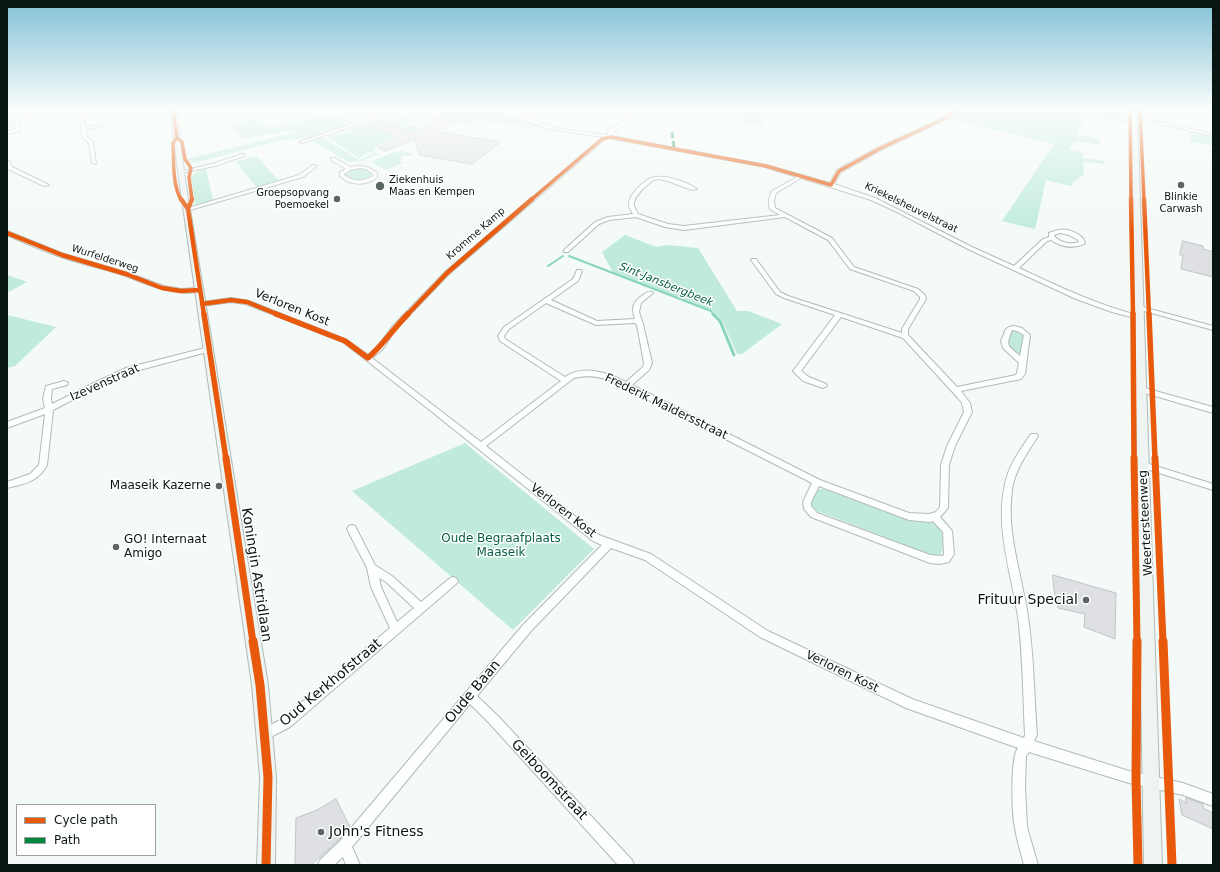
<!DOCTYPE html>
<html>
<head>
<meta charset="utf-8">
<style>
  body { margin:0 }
  #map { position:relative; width:1220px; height:872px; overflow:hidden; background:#f4faf7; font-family:"DejaVu Sans",sans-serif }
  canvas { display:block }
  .frame { position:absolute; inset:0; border:8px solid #081510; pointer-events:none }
  .legend { position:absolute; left:16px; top:804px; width:140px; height:52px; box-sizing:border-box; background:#fff; border:1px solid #9ca19f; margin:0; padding:5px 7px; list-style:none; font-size:12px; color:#081510 }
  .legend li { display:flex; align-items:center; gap:8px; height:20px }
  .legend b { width:20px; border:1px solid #9ca19f }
</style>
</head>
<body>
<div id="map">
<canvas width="1220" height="872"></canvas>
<div class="frame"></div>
<ul class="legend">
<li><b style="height:5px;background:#e8590c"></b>Cycle path</li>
<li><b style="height:5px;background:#00873e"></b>Path</li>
</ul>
</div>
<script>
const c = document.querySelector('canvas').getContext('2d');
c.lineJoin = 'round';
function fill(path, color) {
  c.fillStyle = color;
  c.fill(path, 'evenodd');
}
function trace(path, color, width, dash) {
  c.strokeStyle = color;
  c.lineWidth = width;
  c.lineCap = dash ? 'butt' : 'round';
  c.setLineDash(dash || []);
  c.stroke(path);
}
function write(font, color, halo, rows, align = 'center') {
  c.font = font + ' "DejaVu Sans",sans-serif';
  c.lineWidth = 3;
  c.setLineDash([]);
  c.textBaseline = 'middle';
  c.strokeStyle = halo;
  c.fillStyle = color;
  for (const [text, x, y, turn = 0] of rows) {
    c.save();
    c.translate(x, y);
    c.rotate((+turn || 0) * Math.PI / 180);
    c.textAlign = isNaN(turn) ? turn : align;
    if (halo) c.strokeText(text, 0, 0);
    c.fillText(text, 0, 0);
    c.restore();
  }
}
fill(new Path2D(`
  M406 109 358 125 326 133 322 137 359 160 374 154 370 152 359 158 327 137 328 135 349 133 351 131 350 128 367 125 391 116 396 117H404C409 108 414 109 424 109L417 112 425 117 419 116 421 117 413 118 414 120 405 123 420 128 415 131 381 124 373 128 395 137 372 150 379 154 362 161 349 162 311 140 327 133Z
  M429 109H483L505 114 532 123 510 114 491 109H493L508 113 535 124 536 125 532 128 476 120 467 125 458 122 461 120Z
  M715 109H756L765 125H746L739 110Z
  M957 109H1097L1128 113 1127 123 1085 117 1077 134 1100 139 1099 145 1075 141 1069 150 1084 153 1083 158 1104 161V164L1083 161 1084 175 1074 181 1071 186 1046 180 1035 229 1002 221 1054 144 948 119 953 116Z
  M340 112 356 123 361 122 327 131 314 137 282 140 195 163 187 159 295 132 288 131 244 139 229 125 258 118 268 127Z
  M1189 130 1213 136V146L1191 142Z
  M403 151 410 153 412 156H400L403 158 399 160 403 163 386 170 371 162 394 152Z
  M257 156 279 181 257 188 236 161Z
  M357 168 364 169 372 175C364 184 352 181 344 174L348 170Z
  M206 169 213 200 195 205 191 176 199 171Z
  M625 235 656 247 666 245 698 248 737 311H748L782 324 742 354H737L722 320 713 311 613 273 602 252Z
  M7 275 27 282 7 293Z
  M7 315 56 327 15 366 7 368Z
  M1012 330H1017L1024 334 1020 355C1008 346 1006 343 1012 330Z
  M465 443 594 549 513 630 352 491Z
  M819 489H824L833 491C859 501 886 513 912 521 920 523 929 520 937 525 945 530 945 549 940 556L928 554 817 511C808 505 810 496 819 489Z`), '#c0ebda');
trace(new Path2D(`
  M569 256 711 311 714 315
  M548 266 563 256`), '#89d5bb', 2);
trace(new Path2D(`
  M713 314 720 321 734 355`), '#89d5bb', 3);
const building = new Path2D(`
  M441 114 461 120 435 131 501 142 472 164 419 155 415 139 386 151 378 148 398 137 369 127 370 122 417 132 436 121 428 117Z
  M1183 241 1203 246V249L1213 252V277L1181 269 1183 255H1180Z
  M1053 575 1116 593 1115 639 1084 627 1085 614 1058 608 1054 590Z
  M1186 798 1203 804V808L1213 813V829L1182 815 1179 799 1186 803Z
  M336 799 350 827 339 840 311 865H295L296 818 317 810Z`);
fill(building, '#dfe0e4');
trace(building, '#c2c3c8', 1);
const minor = new Path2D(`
  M32 109H41L46 111 61 109 60 110 81 112 83 113 84 116 106 112 105 109H109V114L84 119 85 127 102 125 104 126 86 130 87 137 93 142 96 164 92 163 89 143 83 138 79 114 53 112 19 120 20 131 7 134V132L16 129 15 121 7 123V121L42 112 38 110 7 116V114Z
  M398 109H404L303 143 299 142Z
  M493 109C512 109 531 121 549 126 566 131 590 132 608 135V131L642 109H647L612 133V136L766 165 830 183 837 170 877 148 947 116 953 109H957L949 118 881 150 841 172 834 184 875 198 972 247 1014 266 1043 239 1049 237V233C1052 232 1056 230 1059 230 1068 228 1083 234 1085 243L1084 244C1073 249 1061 247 1051 240L1047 241 1019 268C1060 287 1097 305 1141 316L1142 317 1139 319 1112 312 1076 299 968 249 895 211 871 200 801 178 776 193 774 200 775 208 832 238 854 267 918 289 925 295 926 299 908 329V335L957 387 1016 375 1017 373 1019 363 1003 348 1001 341 1006 329 1009 327 1014 326 1022 328 1030 335 1025 374 1021 379 961 391 970 403 972 412 955 446 949 465 948 508 940 517 952 531 954 554 949 562 940 564 930 563 811 517 804 509 803 502 812 483 609 380C598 376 586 375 574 378L486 446 599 535 651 554 768 631 912 699 1024 738 1025 735C1023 696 1023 656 1018 617 1011 570 992 520 1008 473 1013 459 1023 446 1031 434H1037L1038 436C1027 454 1015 469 1012 490 1006 533 1022 575 1028 617 1034 656 1034 696 1037 735L1034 741 1129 771 1183 783 1213 794V806L1183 795 1129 783 1029 752 1026 756 1025 786 1027 827 1038 865H1024C1021 853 1017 841 1015 828 1012 815 1010 757 1018 748L906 708 760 637 645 560 611 548 531 631 477 696 499 717 632 860 634 865H618L491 725 470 704 352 847 360 865H346L343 857 334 865H318L320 860 340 841 523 625 602 545 593 541 431 411 343 342 246 304 231 302 202 306 199 304 202 302 231 298 249 301 347 340 368 355 378 346 392 327 445 272 603 137 548 129ZM609 138 765 167 797 177 772 191C769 197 768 202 770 209L780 215 684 226 668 224 638 214C637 211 634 208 634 205 633 196 647 185 653 180L659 179 668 181 692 190 697 189C687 182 667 175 655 177 647 177 630 194 629 202 628 206 631 210 633 214L608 217 595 222 564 250V252H568L599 224 609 220 636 217 665 227 684 230 785 217 828 240 850 269 914 291 920 297V299L902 329V333L788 296 780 292 756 259H752L751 260 776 294 784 298 835 315 793 371 803 381 823 388 827 386 826 384 809 377 801 371 841 317 903 338 958 398 962 403 964 412 947 446 941 465 940 507 936 512 929 514 909 513 820 480 632 385 649 370 652 363 643 324 639 312 641 303 653 293 652 292C648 291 646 293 643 295 633 302 631 307 635 319L597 321 551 300 578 281 582 271 581 270H577L573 279 504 327 498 336 500 341 561 381 481 442 372 358 382 350 396 329 449 274 604 140ZM1060 233 1069 235 1078 240 1079 242C1070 245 1062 243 1055 237L1054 235ZM546 303 596 325 635 323 637 325 644 363 643 367 626 382C609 373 583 364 565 377L505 339 504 336 509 329ZM1012 330 1017 331 1024 335 1020 356C1008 345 1005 347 1012 330ZM819 486 909 520 930 522 933 521 943 532 944 554 943 556 930 555 817 513 811 506V502Z
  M1133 116 1213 134V136L1133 118Z
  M242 154H244V156L215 166 181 173 179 172 212 164Z
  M331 158H335L350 167C362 165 366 165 377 173V177C367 186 350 186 340 176V172L346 169 331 160ZM360 168 366 169 373 174V176C363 182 353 182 344 175V174L350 170Z
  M7 160 9 161 12 167 49 185 44 186 8 169Z
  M313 165 317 166 303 177 190 210 185 209 299 175Z
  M7 231 64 254 128 273 164 286 181 289 200 288 203 290 202 291C171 298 145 282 117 273 100 268 83 264 67 259 46 252 27 244 7 235Z
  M1139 306 1213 326V330L1137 309 1136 308Z
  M209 347 212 349 211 351 132 372 101 385 53 410 47 465C38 482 24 484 7 488V482L30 474 39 465 45 414 7 428V422L45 408 43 399 46 386 64 381 68 383 67 385 52 389 51 399 52 404 96 382 126 368Z
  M1138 387H1141L1213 407V413L1138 391 1137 389Z
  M1143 462 1213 484V490L1140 467 1139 465 1140 463Z
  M352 525 355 526 375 565 392 576 421 602 450 578 453 577 456 578 458 581 456 584 290 727 265 740 261 738 259 734 261 730 282 719 390 628 371 587 367 568 347 529 349 526ZM379 578 386 582 414 608 397 622 381 587Z`);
const secondary = new Path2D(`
  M170 109H176L185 179 268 685 276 777 275 865H257L260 777 252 685 179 179Z
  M1131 109H1137L1162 865H1144Z`);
trace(minor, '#b1bbb7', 2);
trace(secondary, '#b1bbb7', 2);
fill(minor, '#fdfefe');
fill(secondary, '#eef4f2');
trace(new Path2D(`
  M672 132 674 148`), '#00873e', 3, [6, 3]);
trace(new Path2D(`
  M173 109 177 138 182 142 185 159 191 168 189 177 192 200
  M1130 109 1131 200
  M1140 109 1144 200
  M177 138 173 143C174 162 172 183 181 200
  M531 200 602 139 610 137 766 166 831 185 839 171 879 149 948 117 955 109`), '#e8590c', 3.5);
trace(new Path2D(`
  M181 199 188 209
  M192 199 188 209 204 315
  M1131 199 1133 315
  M1144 199 1149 315
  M7 233 62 255 126 274 162 288 181 291 200 290
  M202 304 231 300 247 302 279 315
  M407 315 447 273 532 199`), '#e8590c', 4.5);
trace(new Path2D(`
  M204 314 226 459
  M276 314 345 341 368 358C383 345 394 328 408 314
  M1133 314 1134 459
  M1149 314 1155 459`), '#e8590c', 5.5);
trace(new Path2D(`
  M226 458 253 642
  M1134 458 1137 642
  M1155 458 1163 642`), '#e8590c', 7);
trace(new Path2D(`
  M253 641 260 685 268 777 266 865
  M1137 641 1136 779 1138 865
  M1163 641 1172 865`), '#e8590c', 9);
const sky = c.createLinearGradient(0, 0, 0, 231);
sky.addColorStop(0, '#82c1d6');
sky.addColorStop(0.47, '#fafdfb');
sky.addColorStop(1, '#fafdfb00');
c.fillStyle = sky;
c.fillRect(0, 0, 1220, 231);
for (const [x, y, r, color] of [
  [1181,185,4,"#5b6561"],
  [380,186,5,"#5b6561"],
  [337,199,4,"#5b6561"],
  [219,486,4,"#5b6561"],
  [116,547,4,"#5b6561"],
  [1086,600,4,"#5b6561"],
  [321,832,4,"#5b6561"]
]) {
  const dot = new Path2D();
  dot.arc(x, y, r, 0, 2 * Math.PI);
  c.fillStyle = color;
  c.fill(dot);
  trace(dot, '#fff', 1.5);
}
write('10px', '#081510', '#fff', [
  ["Ziekenhuis",389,180],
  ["Maas en Kempen",389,192],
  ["Groepsopvang",329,193,"right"],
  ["Poemoekel",329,205,"right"],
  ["Blinkie",1181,197,"center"],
  ["Carwash",1181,209,"center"]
], 'left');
write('10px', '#081510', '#fff', [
  ["Kriekelsheuvelstraat",911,208,26],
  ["Kromme Kamp",476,234,-41],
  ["Wurfelderweg",105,259,18]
]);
write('italic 11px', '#0a6149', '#fff', [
  ["Sint-Jansbergbeek",666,285,22]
]);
write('12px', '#081510', '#fff', [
  ["Verloren Kost",292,308,22],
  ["Izevenstraat",105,383,-24],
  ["Frederik Maldersstraat",666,407,26],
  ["Verloren Kost",563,511,38],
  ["Weertersteenweg",1146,523,-93],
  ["Verloren Kost",842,672,26]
]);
write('12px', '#081510', '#fff', [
  ["Maaseik Kazerne",211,486],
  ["GO! Internaat",124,540,"left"],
  ["Amigo",124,554,"left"]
], 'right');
write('12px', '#045e47', '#fff', [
  ["Oude Begraafplaats",501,539],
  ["Maaseik",501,553]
]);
write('14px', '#081510', '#fff', [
  ["Koningin Astridlaan",256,575,81],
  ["Oud Kerkhofstraat",331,683,-40],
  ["Oude Baan",473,692,-50],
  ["Geiboomstraat",549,780,47]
]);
write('14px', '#081510', '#fff', [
  ["Frituur Special",1078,600],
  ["John's Fitness",329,832,"left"]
], 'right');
</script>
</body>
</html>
